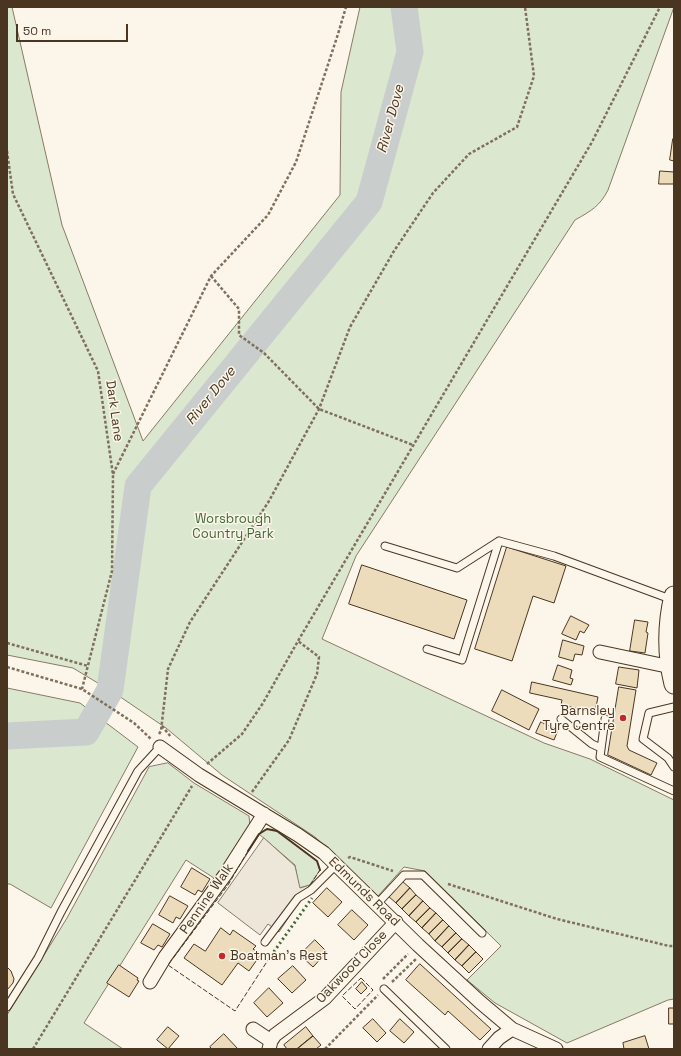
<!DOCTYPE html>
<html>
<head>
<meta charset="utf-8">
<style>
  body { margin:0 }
  #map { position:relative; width:681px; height:1056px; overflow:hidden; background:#fbf6e9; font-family:"Space Grotesk",sans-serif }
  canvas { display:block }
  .frame { position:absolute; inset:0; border:8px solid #4a3520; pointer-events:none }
  .scale { position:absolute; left:16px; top:24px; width:112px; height:18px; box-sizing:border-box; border:2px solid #4a3520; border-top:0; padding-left:5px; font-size:12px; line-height:14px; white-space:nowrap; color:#4a3520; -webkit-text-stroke:3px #fbf6e9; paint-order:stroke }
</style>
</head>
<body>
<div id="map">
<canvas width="681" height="1056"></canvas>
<div class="frame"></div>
<div class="scale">50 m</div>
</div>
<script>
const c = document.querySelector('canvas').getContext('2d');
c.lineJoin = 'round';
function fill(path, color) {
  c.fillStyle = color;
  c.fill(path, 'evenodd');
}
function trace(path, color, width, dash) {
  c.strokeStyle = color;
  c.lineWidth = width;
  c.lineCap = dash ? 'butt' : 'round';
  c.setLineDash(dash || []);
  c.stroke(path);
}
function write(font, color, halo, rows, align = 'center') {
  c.font = font + ' "Space Grotesk",sans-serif';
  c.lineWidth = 3;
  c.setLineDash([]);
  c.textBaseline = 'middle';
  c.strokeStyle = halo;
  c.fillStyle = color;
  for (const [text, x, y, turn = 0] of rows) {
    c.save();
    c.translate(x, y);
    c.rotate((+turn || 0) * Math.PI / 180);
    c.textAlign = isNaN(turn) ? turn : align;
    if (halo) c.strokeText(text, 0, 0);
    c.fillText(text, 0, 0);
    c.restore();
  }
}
const green = new Path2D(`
  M7 7H12L62 225 143 441 340 195 341 92 360 7H674L608 190C600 206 591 211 575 220L356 556 322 639 544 743 590 759 674 800V999L668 1000 567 1043 495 1003 467 980 501 946 425 871 404 867 378 896 315 837 222 775 166 728 116 694 73 668 7 655Z
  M7 688 80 703 138 747 51 908 10 884H7Z
  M168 763 194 783 249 816 250 826 217 880 186 860 84 1023 123 1049H7V1015L67 918 149 767Z
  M267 829 277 831 317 861 320 870 310 885 299 888 295 865 259 834Z`);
fill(green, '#dce7d0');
trace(green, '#887966', 1);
const parking = new Path2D(`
  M264 838 295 866 300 888 310 885 279 932 268 924 260 935 218 903Z`);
fill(parking, '#ede7d9');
trace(parking, '#887966', 1);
trace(new Path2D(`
  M7 736 86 732 110 690 138 486 369 202 410 52 404 7`), '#c9cecd', 27);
const building = new Path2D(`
  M673 139 674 140V161L670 160Z
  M660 171 674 172V184H659Z
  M507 547 566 566 554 603 533 596 512 661 475 649Z
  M362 565 467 600 454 639 349 604Z
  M571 616 589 625 584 633 580 631 576 640 562 634Z
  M635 620 648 622 646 632 648 633 645 653 630 651Z
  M563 640 584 646 582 655 575 654 573 661 559 657Z
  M558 665 572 670 570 678 573 679 571 685 553 680Z
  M619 667 639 670 637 688 616 684Z
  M532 682 598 697 595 712 561 705 562 700 530 693Z
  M619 687 636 690 627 746 629 750 657 763 651 775 608 755Z
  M502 690 539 709 529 730 492 711Z
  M541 722 558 730 554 740 536 733Z
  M192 868 210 879 202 892 198 890 195 895 181 887Z
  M402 881 410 888 396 903 388 896Z
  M327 888 342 902 328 917 313 903Z
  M410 888 416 895 402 909 396 903Z
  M416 895 423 901 409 916 402 909Z
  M170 896 188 906 180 919 176 917 173 923 159 915Z
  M423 901 430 908 416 922 409 916Z
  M430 908 436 913 422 928 416 922Z
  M352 910 368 925 354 940 338 925Z
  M436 913 443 920 429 934 422 928Z
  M443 920 449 926 435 941 429 934Z
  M153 924 170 934 162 947 158 945 154 950 141 943Z
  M449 926 456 933 442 947 435 941Z
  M221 928 230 935 233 930 256 946 253 949 261 954 249 971 238 963 222 985 184 958 194 944 205 951Z
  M456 933 462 939 448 953 442 947Z
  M462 939 469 945 455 960 448 953Z
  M315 940 327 952 313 967 300 955Z
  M469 945 476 952 462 966 455 960Z
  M476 952 483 959 469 973 462 966Z
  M420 964 491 1029 480 1040 448 1011 445 1015 406 980Z
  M119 965 138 978 137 980 139 981 129 997 107 983Z
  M293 966 306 980 292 993 278 979Z
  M7 967 11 971 14 979 13 983 7 990Z
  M362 982 367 988 361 994 356 989Z
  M269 988 283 1003 267 1017 254 1003Z
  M669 1008H674V1024H669Z
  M373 1019 386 1033 377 1042 363 1028Z
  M400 1019 414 1032 404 1043 390 1031Z
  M168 1027 179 1036 168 1049 157 1040Z
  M306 1027 313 1036 297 1049H287L284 1045Z
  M224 1034 238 1049H212L210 1047Z
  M313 1036 321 1045 316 1049H297Z
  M645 1036 649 1049H624L623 1043Z`);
fill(building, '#ecdcbc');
trace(building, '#4a3520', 1);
const service = new Path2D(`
  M385 546 457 568 499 541
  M427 649 462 660 499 541 554 556 673 600
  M674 707 649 713 643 739 668 758 674 767
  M561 719 592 744 601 748
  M605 719 600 757 674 791
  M377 904 404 875H423L482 933
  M265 942 298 898 311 890 336 865
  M384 989 446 1049
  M7 1007 38 958 61 912 138 771 160 747`);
const minor = new Path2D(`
  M600 652 671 667
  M160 747 199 775 298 835 324 853 418 945 480 1002 512 1029 556 1049
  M150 982 165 957 225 875 264 814
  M253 1029 271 1041
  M269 1049 271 1041 275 1035 325 998 396 922
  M489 1049 499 1038 512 1029`);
const secondary = new Path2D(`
  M674 596C667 624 667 656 674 684`);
trace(service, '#4a3520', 9);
trace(minor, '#4a3520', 15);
trace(secondary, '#4a3520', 21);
trace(new Path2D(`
  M7 151 13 194 98 371 113 475 112 571 82 689
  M211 276 239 309V335L264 353 319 409 413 445
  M113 474 211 276 268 215 296 162 338 34 346 7
  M7 643 88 666
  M7 667 82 689 134 723 151 739
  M162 726 171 737
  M159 734 161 731 168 669 190 622 269 501 319 409 350 327 394 251 433 193 469 154 517 127 534 76 525 7
  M207 764 242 734 263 703 298 641 592 142 660 7
  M252 792 289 740 317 674 319 657 298 641
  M348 858 350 857 393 871
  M448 884 557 919 669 946H674
  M383 979 408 954
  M392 982 416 959
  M33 1049 192 786
  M325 1049 378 995`), '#7f6f5c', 2.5, [3, 2]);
trace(service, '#fbf6e9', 7);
trace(minor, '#fbf6e9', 13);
trace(secondary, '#fbf6e9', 19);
trace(new Path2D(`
  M268 960 312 898`), '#436837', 3, [2, 3]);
trace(new Path2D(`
  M248 851 228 885 168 965 235 1011 268 960
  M310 885 320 870
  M361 978 373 990 355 1009 342 996Z`), '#4a3520', 1, [5, 2]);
trace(new Path2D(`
  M248 851 259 834 267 829 277 831 317 861 320 870`), '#4a3520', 2);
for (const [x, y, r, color] of [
  [623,718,4,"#c62828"],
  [222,956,4,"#c62828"]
]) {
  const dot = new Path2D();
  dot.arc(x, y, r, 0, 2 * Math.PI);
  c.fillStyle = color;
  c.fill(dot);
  trace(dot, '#fbf6e9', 1.5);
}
write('13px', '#4a3520', '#fbf6e9', [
  ["Dark Lane",114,411,82],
  ["Edmunds Road",364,892,44],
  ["Pennine Walk",207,899,-55],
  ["Oakwood Close",352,967,-46]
]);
write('13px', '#436837', '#fbf6e9', [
  ["Worsbrough",233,519],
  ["Country Park",233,534]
]);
write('13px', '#4a3520', '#fbf6e9', [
  ["Barnsley",615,711],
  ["Tyre Centre",615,726],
  ["Boatman's Rest",230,956,"left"]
], 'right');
write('italic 14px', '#4a3520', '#fbf6e9', [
  ["River Dove",391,119,-75],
  ["River Dove",211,396,-51]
]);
</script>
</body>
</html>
